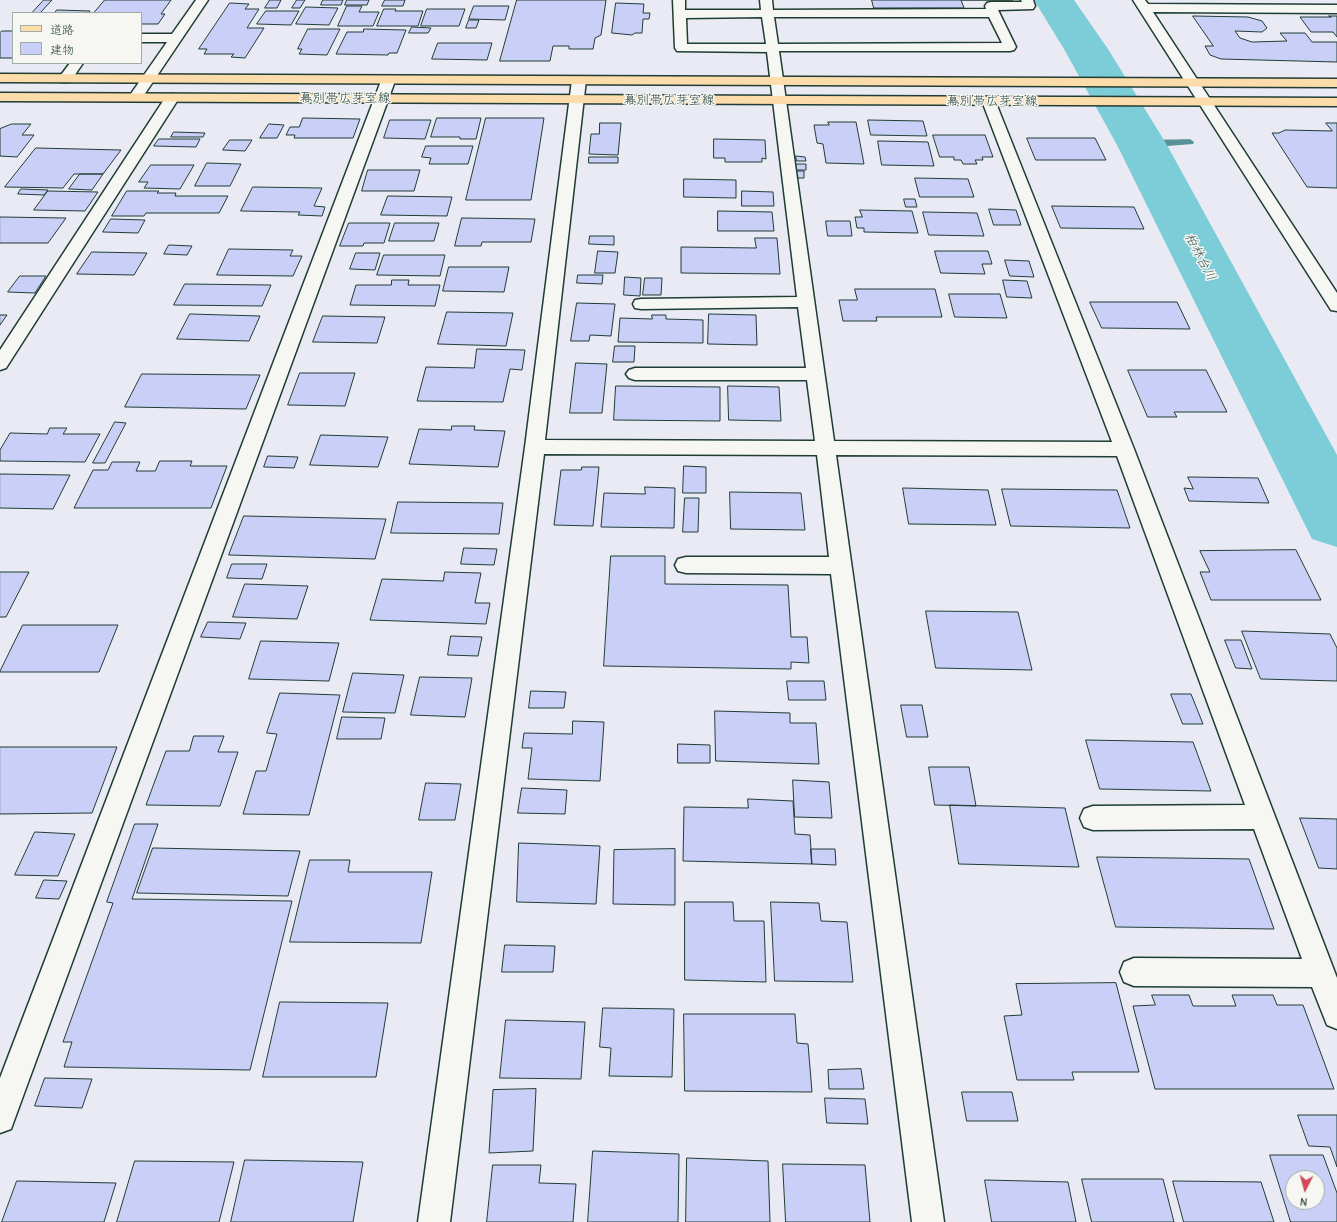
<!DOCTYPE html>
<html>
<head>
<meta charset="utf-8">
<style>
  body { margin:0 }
  #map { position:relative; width:1337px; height:1222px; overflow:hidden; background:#e9eaf4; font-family:"Comic Neue","Klee One",sans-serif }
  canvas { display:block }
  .legend { position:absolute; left:12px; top:12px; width:130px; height:52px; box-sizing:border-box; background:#f6f6f2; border:1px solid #a0aca6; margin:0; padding:5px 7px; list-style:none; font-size:12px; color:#1f3d34 }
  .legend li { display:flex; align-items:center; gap:8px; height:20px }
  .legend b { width:20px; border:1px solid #a0aca6 }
  .north { position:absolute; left:1285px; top:1170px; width:40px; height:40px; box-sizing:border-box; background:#f6f6f2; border:1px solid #a0aca6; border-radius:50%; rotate:186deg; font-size:11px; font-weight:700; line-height:16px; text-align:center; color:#1f3d34 }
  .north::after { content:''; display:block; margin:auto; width:14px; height:18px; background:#d1495b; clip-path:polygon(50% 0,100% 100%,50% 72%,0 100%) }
</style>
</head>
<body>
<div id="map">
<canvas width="1337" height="1222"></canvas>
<ul class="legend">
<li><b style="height:5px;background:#fddcac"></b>道路</li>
<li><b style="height:11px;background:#cacff7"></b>建物</li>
</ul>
<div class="north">N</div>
</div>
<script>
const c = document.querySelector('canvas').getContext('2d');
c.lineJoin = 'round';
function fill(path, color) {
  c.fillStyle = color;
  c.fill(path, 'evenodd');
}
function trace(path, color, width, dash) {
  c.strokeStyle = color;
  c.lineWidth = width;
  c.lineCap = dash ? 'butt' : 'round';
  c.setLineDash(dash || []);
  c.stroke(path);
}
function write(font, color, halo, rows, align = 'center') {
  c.font = font + ' "Comic Neue","Klee One",sans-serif';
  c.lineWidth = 3;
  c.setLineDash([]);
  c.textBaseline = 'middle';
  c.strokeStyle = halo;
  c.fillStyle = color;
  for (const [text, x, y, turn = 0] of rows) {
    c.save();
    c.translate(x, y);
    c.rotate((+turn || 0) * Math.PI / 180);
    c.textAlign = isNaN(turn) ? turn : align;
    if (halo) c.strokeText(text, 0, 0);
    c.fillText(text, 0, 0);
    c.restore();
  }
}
fill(new Path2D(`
  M1190 139 1194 142 1193 144 1142 148 1138 145C1146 138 1178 140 1190 139Z`), '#579396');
fill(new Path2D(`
  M1034 0H1074L1108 49 1167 145 1337 455V547L1312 539 1117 145 1064 49Z`), '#7ccdd7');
const building = new Path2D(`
  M44 0H52L40 13H32Z
  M105 0H171L161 14H165L158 24H141V13H94Z
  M270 0H281L277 8H265Z
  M297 0H305L300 8H292Z
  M323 0H343L341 5H321Z
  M347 0H369L367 5H345Z
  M385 0H405L403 6H382Z
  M517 0H606L601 35 595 38 593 49H569V46H553L550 61H500Z
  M872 0H1013H961L964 8H874Z
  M230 3 249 4 245 9H259L247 28H264L245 58 231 57 234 54H204L207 49H199Z
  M616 3 644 4 643 13H650L649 19H643L642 33H635L632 35 612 33Z
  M347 6H362L359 12H379L373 26H338Z
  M474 6H509L505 20 469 19Z
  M306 7 338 8 329 25 296 24Z
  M384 9H396L395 11H423L418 26H377Z
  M427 9H465L459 26H421Z
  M57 10 90 11 88 13H55Z
  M266 11H299L291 25 257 24Z
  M1193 16 1248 17 1262 21 1267 28 1262 32 1235 31 1240 38 1252 42 1287 41 1280 33H1305L1312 42H1337V62L1221 59 1210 55 1205 46H1213Z
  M1329 16H1337V37L1333 32H1311L1300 17H1331Z
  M469 20H479L476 28H466Z
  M412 27 431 28 428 33H409Z
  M308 29H340L327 55 299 54 302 49H298Z
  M364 29 406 30 397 53H389L388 55 336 54 347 32H363Z
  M2 31H13V58H0V33Z
  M438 43H492L487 60 432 59Z
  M303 118 360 119 353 138H294L295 135H286L290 127H299Z
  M437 118H481L476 139H460V137H431Z
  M486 118H544L531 200H466Z
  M390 120H431L425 139 384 138Z
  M868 120 923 121 927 136 871 135Z
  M828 122H856L864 164 826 163 823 144 817 143 814 125H829Z
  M600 123H621L618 155 589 154 591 134H599Z
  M1326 123H1337V188L1307 187 1272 133H1279L1285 130 1332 131Z
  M12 124H31L22 135H34L17 157 0 156V129Z
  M269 124 284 125 277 138H260Z
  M174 132 205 133 203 137H171Z
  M933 135H985L993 157H982L983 160H975L977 164H963L961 160H954V157H940Z
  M1027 138H1095L1106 160H1036Z
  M159 139H200L196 147 154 146Z
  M714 139 765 140 766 159 762 158V162H725V158H714Z
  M230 140H252L245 151 223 150Z
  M878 141 928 142 934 166 882 165Z
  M426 146H473L468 164H429L431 158 422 157Z
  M36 148 121 150 103 174H74L63 188 5 187Z
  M796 156 805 157 806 161H797Z
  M589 157H618V163H589Z
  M207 163 241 164 230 186H195Z
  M796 164H806V170H796Z
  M151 165H194L180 189 144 188 148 182H139Z
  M368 170H420L414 191H362Z
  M794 171H804V178H795Z
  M80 174H103L92 190 69 189Z
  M915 178 968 179 974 197H920Z
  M684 179 736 180V198L684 197Z
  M253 187 322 188 314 206 325 207 322 216 298 215 300 212 241 211Z
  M21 189 48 190 44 195 18 194Z
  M48 191 98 192 85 211 34 210Z
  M127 191H159L157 193H176L175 196H228L219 213H146L144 216H112Z
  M742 191 773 192 774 206H742Z
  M388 196 452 197 447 216 381 215Z
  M904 199H915L917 207H906Z
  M1052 206 1134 207 1144 229 1061 228Z
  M989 209 1016 210 1021 225H994Z
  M860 210 912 211 918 233 864 232V228H857L855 217H862Z
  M718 211 772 212 774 231H718Z
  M923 212 977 213 984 236 929 235Z
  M0 217 66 218 48 243H0Z
  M462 218 535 219 531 242H482L481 246H455Z
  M111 219 145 220 138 233 103 232Z
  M826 221H850L852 236H828Z
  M349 223H390L384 243H364L363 246H340Z
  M395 223H439L434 241H389Z
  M590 236H614V245L589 244Z
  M755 238H777L780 274 681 273V247L756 248Z
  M169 245 192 246 187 255 164 254Z
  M229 249 293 250 290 256H302L293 276 217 275Z
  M598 251 618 252 615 273H595Z
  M935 251H988L992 264H982L985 274 941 273Z
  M92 252 147 253 134 275 77 274Z
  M356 253H380L375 270 350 269Z
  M384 255H445L440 276 377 275Z
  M1005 260 1029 261 1034 277 1010 276Z
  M449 267H509L504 292 443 291Z
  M578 275H603L602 284 577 283Z
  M20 276H46L35 293 8 292Z
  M625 277 641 278 640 296 624 295Z
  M645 278H662L661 295H643Z
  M392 280H409L408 285H440L435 306 350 305 356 285H391Z
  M1003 280 1027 281 1032 298 1007 297Z
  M185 284 271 285 262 306 174 305Z
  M855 289H935L942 317H876L877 321H843L839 300H857Z
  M949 294H1000L1007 318 955 317Z
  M1090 302H1177L1190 329 1102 328Z
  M577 303 615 304 611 336 590 335 589 341H571Z
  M447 312 513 313 506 346 438 344Z
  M190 314 260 316 249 341 177 339Z
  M709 314 756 315 757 345 708 344Z
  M0 315H7L0 325Z
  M652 315H666V319L703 320V343L618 342 620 318 652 319Z
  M323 316 385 317 377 343 313 342Z
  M615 346H635L634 362H613Z
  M477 349 525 350 522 370 510 369 503 402 417 401 426 367 474 368Z
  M576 363 607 364 602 413H570Z
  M1128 370H1206L1227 412H1174L1177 417H1148Z
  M300 373H355L345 406 288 405Z
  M142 374 260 375 246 409 125 407Z
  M616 386 720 387V421L614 420Z
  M728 386 779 387 781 421 729 420Z
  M115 422 126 423 105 463H93Z
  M452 426H475L474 430 505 431 498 467 409 464 419 429 451 430Z
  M50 428H67L63 434H100L85 462 0 461V450L10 433 47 434Z
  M321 435 388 437 378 467 310 465Z
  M268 456 298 457 294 468 264 467Z
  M160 461H192L190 466H227L211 508H74L93 470H108L112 462H140L136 471H155Z
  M684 466 706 467V493H683Z
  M582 467H599L593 526 554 525 561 470H581Z
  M0 474 70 475 53 509 0 508Z
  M1188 477 1258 478 1269 503 1189 501 1184 488 1193 489Z
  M645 487 675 488 674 528 601 527 604 493 645 494Z
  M903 488 988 490 996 525 909 524Z
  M1002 489 1117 490 1130 528 1011 526Z
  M730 492 801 493 805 530 731 529Z
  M685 498H699L698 532H683Z
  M398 502 503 503 499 534 391 533Z
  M244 516 386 519 375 559 229 555Z
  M464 548 497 549 494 565 461 564Z
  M1296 550 1321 600H1211L1200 572H1210L1200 551Z
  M611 556H665V584L788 585 791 637H807L809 663 791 662V669L604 666Z
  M232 564H267L262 579 227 578Z
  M0 572H29L6 617H0Z
  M445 572 481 573 475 603H490L486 624 370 620 382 579 443 581Z
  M245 584 308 586 297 619 233 617Z
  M926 611 1018 612 1032 670 936 668Z
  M208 622 246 623 240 639 201 637Z
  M23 625H118L99 672H0Z
  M1242 631 1330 634 1337 648V681L1261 679Z
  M451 636 482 637 478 656 448 655Z
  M1225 640H1241L1252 669 1236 668Z
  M261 641 339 643 329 681 249 679Z
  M353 673 404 675 395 713 343 712Z
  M420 677 472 678 465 717 411 715Z
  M787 681H824L826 700H789Z
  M531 691 566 692 564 708H529Z
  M280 693 340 695 309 815 243 814 256 771H266L277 734 267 733Z
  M1171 694H1191L1203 724H1183Z
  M901 705H922L928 737H907Z
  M715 711 790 713V723H816L819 764 716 761Z
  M342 717 385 718 381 739H337Z
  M573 721 604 722 600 781 528 779 532 748H522L524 733 572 734Z
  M194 736H224L218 752H238L220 806 146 805 166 751H189Z
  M1086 740 1193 742 1211 791 1100 789Z
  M678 744 710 745V763H678Z
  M0 747H117L92 813 0 814Z
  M929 767H969L976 806 935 805Z
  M793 780 829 782 832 818 795 817Z
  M426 783 461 784 455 820H419Z
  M522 788 567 790 565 814 518 813Z
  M748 799 793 801 795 834 810 835 812 864 683 861 684 807 748 808Z
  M950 805 1065 808 1079 867 959 864Z
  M1300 818 1337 819V869L1319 868Z
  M135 824H158L132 899 292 901 250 1070 64 1067 72 1042H63L113 903 107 902Z
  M35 832 75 834 58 876 15 875Z
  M519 843 600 846 596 904 517 902Z
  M153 848 300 851 288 896 137 893Z
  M675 849V905L613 904 614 850Z
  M811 849H835L836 865 812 864Z
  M1097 857 1249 859 1274 929 1116 927Z
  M310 860H350L348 872H432L421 943 290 942Z
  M44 880 67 881 59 899 36 898Z
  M685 902H733L734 921H764L766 982 685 980Z
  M771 902 819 903 821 921 847 922 853 982 775 981Z
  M505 945 555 946 553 972H502Z
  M1116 983 1139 1072H1072L1074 1080H1017L1004 1016 1022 1015 1016 984Z
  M1152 995H1189L1193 1006H1236L1232 995H1273L1277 1005H1303L1334 1089H1155L1133 1006 1155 1005Z
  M280 1002 388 1003 376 1077H263Z
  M603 1008 674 1009 672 1077 609 1076 611 1048 600 1047Z
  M684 1014H795L797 1043 808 1044 812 1092 685 1091Z
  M506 1020 585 1022 581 1079 500 1078Z
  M861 1069 864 1089H829L828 1070Z
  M45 1078 92 1079 82 1108 35 1106Z
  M536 1089 533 1151 489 1153 493 1090Z
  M962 1092H1012L1018 1121H967Z
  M825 1098 865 1099 868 1124 827 1123Z
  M1298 1115H1337V1167L1330 1147 1309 1146Z
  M593 1151 679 1154 678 1222H588Z
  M1270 1155H1323L1337 1193V1222H1291ZM1293 1178H1317V1202H1293Z
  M687 1158 768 1161 770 1222H686Z
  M245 1160 363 1162 353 1222H231Z
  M135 1161 234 1162 219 1222H117Z
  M783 1164 865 1165 870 1222H786Z
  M493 1165H541L539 1183 576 1184 573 1222H487Z
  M1082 1179H1163L1174 1222H1092Z
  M985 1180 1068 1182 1076 1222H992Z
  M17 1181 116 1183 104 1222H2Z
  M1173 1181 1261 1182 1274 1222H1184Z`);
fill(building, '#cacff7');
trace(building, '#1f3d34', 1);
const minor = new Path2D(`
  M196 0H208L140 101H130L128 98 167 42H141V34H172Z
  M673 0H685V10H761L760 0H772L773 10 986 9 985 6 987 3 991 2H1022L1021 0H1033L1035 6 1033 9 998 10 1016 47 1014 50 1010 51H779L834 441 1112 442 982 101 984 98H994L1134 449 1337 978V1029L1327 1025 1312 987 1134 986 1124 982 1120 972 1124 962 1134 958 1302 959 1254 829 1093 830 1084 827 1080 818 1084 809 1093 806 1245 805 1117 456 836 455 944 1222H912L831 574 686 573 678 571 675 565 678 559 686 557H829L817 455 544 454 450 1222H418L525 447 572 80 574 77H584L586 80 545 440 815 441 807 380H635L629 378 626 374 629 370 635 368H806L798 307 641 309 635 308 633 304 635 300 641 299 797 297 767 52 677 51 675 48ZM762 17 766 44H687L686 18ZM774 17H989L1002 43 778 44Z
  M1133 0H1145L1148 4 1337 5V13L1153 12 1337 293V311L1331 310Z
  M70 63H83L70 82H60L58 79Z
  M388 77 393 78 395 81 15 1118 11 1129 0 1133V1078L381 81 383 78Z
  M172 94 177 95 179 98 6 368 0 370V350L165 98 167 95Z`);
const major = new Path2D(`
  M0 74 1337 79V87L0 82Z
  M0 93 1337 98V106L0 101Z`);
trace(minor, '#1f3d34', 3);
trace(major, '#1f3d34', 3);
fill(minor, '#f6f6f2');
fill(major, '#fddcac');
write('13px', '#1f3d34', '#f6f6f2', [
  ["幕別帯広芽室線",345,98],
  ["幕別帯広芽室線",669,100],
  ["幕別帯広芽室線",992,101]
]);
write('italic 13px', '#325a55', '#f6f6f2', [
  ["柏林台川",1200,257,62]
]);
</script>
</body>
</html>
